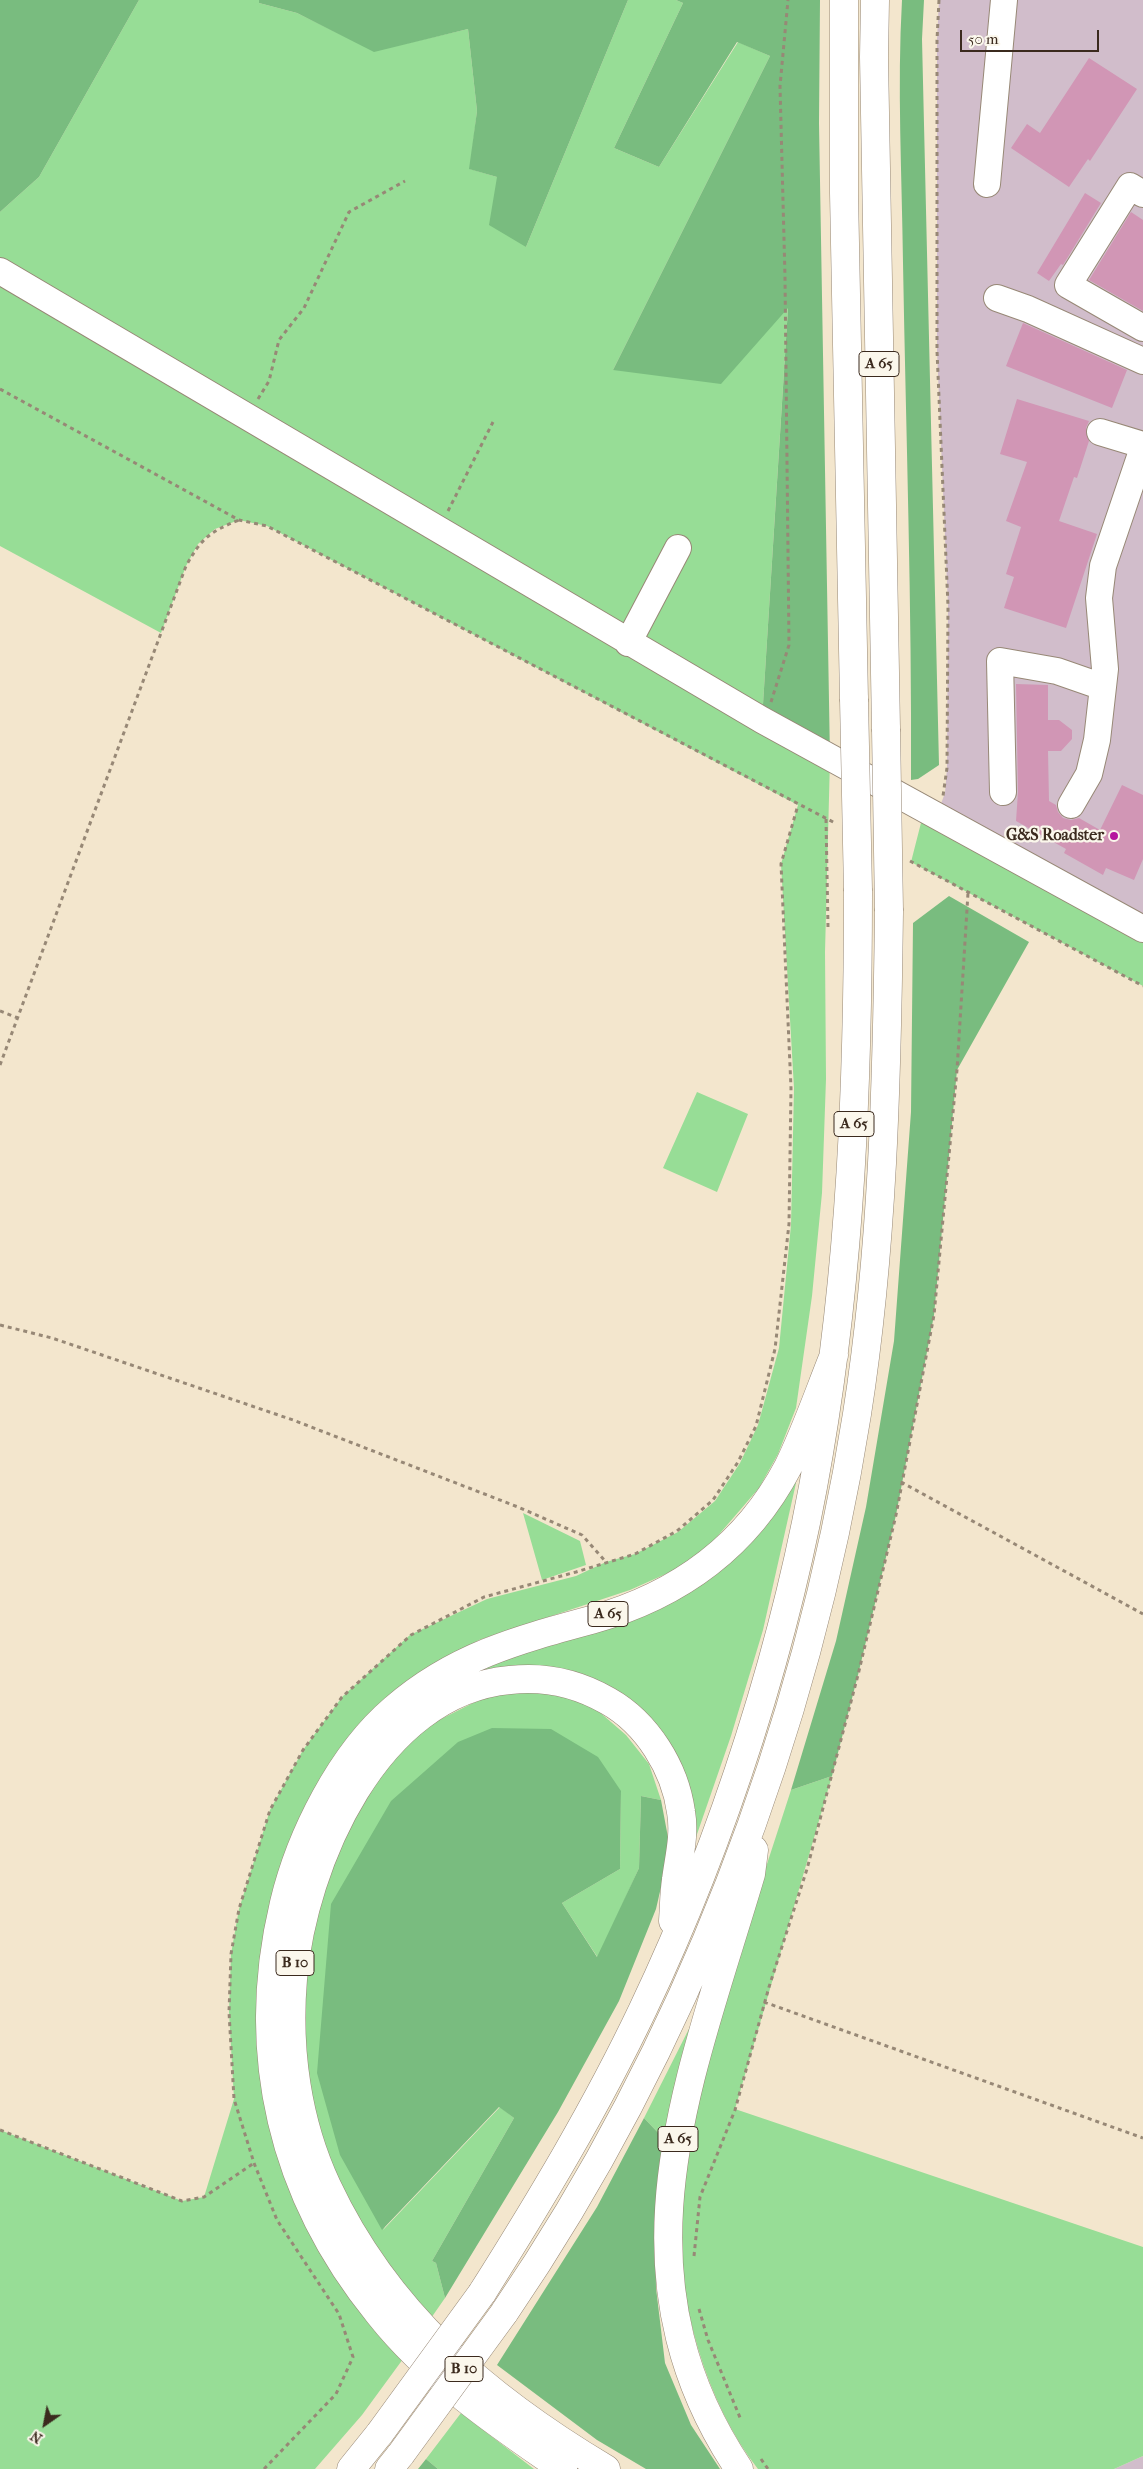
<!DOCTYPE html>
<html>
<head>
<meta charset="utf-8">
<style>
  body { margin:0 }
  #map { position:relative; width:1143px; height:2469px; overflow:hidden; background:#f3e6cd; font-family:"IM FELL French Canon",serif }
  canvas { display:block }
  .north { position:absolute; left:20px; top:2399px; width:50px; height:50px; -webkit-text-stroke:4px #fbf7ec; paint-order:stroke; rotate:213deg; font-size:14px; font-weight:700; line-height:20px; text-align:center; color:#3b2a1e }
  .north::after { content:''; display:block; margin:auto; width:18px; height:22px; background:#3b2a1e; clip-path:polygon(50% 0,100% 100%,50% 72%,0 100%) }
  .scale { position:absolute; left:960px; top:30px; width:139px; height:22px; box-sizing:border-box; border:2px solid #3b2a1e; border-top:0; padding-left:6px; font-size:15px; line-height:18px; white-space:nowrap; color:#3b2a1e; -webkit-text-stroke:4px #fbf7ec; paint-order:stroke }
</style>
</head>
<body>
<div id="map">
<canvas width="1143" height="2469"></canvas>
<div class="north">N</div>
<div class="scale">50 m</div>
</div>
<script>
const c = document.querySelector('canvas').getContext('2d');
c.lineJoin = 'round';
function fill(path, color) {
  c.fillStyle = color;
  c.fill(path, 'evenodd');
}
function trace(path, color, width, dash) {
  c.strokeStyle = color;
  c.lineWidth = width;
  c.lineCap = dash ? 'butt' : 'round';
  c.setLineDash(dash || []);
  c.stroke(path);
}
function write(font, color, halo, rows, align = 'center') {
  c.font = font + ' "IM FELL French Canon",serif';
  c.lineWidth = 4.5;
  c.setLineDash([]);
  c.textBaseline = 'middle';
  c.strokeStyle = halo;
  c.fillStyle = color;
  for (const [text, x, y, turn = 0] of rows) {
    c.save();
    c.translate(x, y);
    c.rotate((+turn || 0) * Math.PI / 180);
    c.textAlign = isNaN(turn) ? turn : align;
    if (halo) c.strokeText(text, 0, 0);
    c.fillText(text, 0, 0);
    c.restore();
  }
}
fill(new Path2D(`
  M939 0H1143V929L936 817 945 793 947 768 948 606 937 351V40Z
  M1143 2456V2469H1114Z`), '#d1bdcb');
fill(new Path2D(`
  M139 0H259V3L297 13 374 51 468 29 477 111 470 169 497 177 526 247 628 0H676L683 3 614 148 659 167 738 42 770 56 613 370 788 307 762 720 830 759 825 952 826 1079 822 1193 812 1296 796 1408 778 1454 759 1488 697 1560 630 1590 479 1640 410 1679 258 2028 403 2359 362 2415 315 2469H0V2130L182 2201 204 2197 234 2099 229 2012 231 1954 239 1909 270 1810 303 1750 342 1697 410 1635 487 1599 576 1576 606 1562 635 1554 678 1532 715 1501 740 1463 758 1425 779 1348 791 1225 794 1088 781 864 798 805 267 526 239 520 215 529 198 544 186 566 161 633 0 546V212L39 177Z
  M922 819 1143 938V986L911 862Z
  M697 1092 748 1114 717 1192 663 1168Z
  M791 1481 796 1483 763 1630 731 1736 695 1840 691 1838C692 1789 671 1743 634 1710 594 1674 548 1662 496 1673 475 1677 453 1684 436 1695 362 1743 314 1833 296 1917 285 1966 282 2016 287 2066 297 2168 345 2247 409 2323L405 2327C282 2192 241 2012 314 1841 339 1782 379 1725 433 1689 493 1648 564 1638 632 1615 699 1592 757 1543 791 1481Z
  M523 1513 580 1541 586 1565 542 1580Z
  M513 1691 562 1695 596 1709 626 1735 649 1764 661 1800 641 1796 639 1868 598 1958 562 1903 620 1869 621 1791 383 2230 500 2107 514 2118 432 2261 436 2263 445 2298 429 2321 360 2232 321 2140 306 2067 305 1990 315 1914 338 1846 381 1774 411 1740 437 1721 487 1696Z
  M832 1776 735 2109 1143 2247V2456L1114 2469H758C706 2403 677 2300 680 2217 682 2168 694 2119 706 2072 729 1977 761 1883 791 1790Z
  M704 1999 665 2140 644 2118Z
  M461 2413 534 2469H438L426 2459Z`), '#97dd96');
fill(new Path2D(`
  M0 0H139L39 177 0 212Z
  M259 0H628L526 247 489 225 497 177 469 169 477 111 468 29 374 52 297 13 259 3Z
  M676 0H820L819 123 830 759 762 720 788 308 721 384 613 370 770 56 737 42 659 167 614 148 683 3Z
  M902 0H924L922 39 939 765 918 779 911 780C912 607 906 435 903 263 902 175 897 87 902 0Z
  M949 896 1029 942 957 1070 934 1315 896 1515 858 1675 832 1776 791 1790 836 1641 866 1507 894 1341 911 1112 913 923Z
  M492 1728 551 1729 598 1757 621 1791 620 1869 562 1903 597 1957 639 1868 641 1796 661 1800 670 1848 656 1909 619 2001 558 2112 445 2298 436 2263 432 2261 514 2118 499 2107 382 2230 340 2155 317 2073 331 1904 391 1801 458 1742Z
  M644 2118 665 2140 655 2218 656 2288 665 2363 691 2425 720 2469H646L597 2440 497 2365 597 2207Z
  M426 2459 438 2469H418Z`), '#79bc7f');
fill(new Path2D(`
  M1089 58 1137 89 1090 161 1088 159 1069 187 1011 148 1027 124 1040 133Z
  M1085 193 1101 203 1063 265 1061 264 1049 281 1037 273Z
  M1131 212 1143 220V311L1089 280Z
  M1023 323 1127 370 1112 408 1006 366Z
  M1017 399 1089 421 1086 428 1089 441 1077 478 1074 477 1059 521 1097 534 1066 628 1004 608 1014 577 1006 574 1021 527 1006 521 1027 462 1000 454Z
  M1016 684 1048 685V720H1059L1072 730V739L1061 751H1048L1049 801 1056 805 1058 812 1063 818 1071 820 1079 818 1100 830 1122 785 1143 795V859L1134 880 1106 868 1103 875 1064 853 1066 849 1016 821 1018 792Z`), '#d196b5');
const minor = new Path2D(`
  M987 184 1004 0
  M1143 194 1130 186 1068 285 1143 328
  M0 271 762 720 1143 929
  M997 298 1028 309 1143 361
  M1100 432 1143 445
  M628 643 678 548
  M1003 792 1000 661 1057 671 1103 687
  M1071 805 1089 774 1097 740 1105 669 1099 598 1103 566 1143 448`);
const highway = new Path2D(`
  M844 0V193L854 699
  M875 0 874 57 886 729
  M482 2293C540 2201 596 2108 643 2009 724 1839 788 1639 819 1453 851 1265 858 1081 858 891
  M504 2313C686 2047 807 1731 857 1414 883 1248 887 1079 889 911
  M351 2469 380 2433
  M389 2469 401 2454
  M563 2469C497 2424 429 2377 379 2314 282 2195 248 2053 284 1903 300 1836 341 1754 394 1709 454 1657 517 1640 591 1620 677 1596 746 1547 788 1467 806 1431 819 1392 834 1355
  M606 2469C487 2398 387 2314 327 2186 297 2122 287 2049 293 1979 303 1863 377 1692 510 1680 546 1676 577 1683 608 1701 647 1723 675 1768 681 1812 685 1835 679 1857 676 1880 674 1893 674 1907 673 1921
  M739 2469C606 2270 690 2080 751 1874L754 1850`);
trace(minor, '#978876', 28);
trace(highway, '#978876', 29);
trace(new Path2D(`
  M939 0 937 40V351L948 606 947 768 943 796
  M0 389 239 520 267 526 835 823
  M258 399 269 381 279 340 304 308 349 212 405 181
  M448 511 493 422
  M771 702 789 645 785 277 780 86 788 0
  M826 819 828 927
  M910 861 1143 986
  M0 1011 18 1018
  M0 1065 186 566C201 539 209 532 239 520
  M0 1325 52 1338 293 1420 518 1507 582 1535 606 1562
  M901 1482 1143 1614
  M764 2002 1143 2138
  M0 2130 182 2201 204 2197 254 2163
  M694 2256 700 2197 735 2110 769 1987 807 1869 858 1675 896 1515 934 1315 957 1070 968 893
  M699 2309 708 2340 741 2420
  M761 2459 768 2469
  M264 2469 336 2394 353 2357 339 2314 277 2220 254 2163 234 2099 229 2012 231 1954 239 1909 270 1810 303 1750 342 1697 411 1635 484 1597 576 1572 635 1554 677 1531 713 1500 738 1462 756 1426 775 1349 789 1224 791 1088 781 864 798 805`), '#978876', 3, [4, 4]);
trace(minor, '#fff', 26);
trace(highway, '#fff', 28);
const highwayBridge = new Path2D(`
  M854 699 858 891
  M886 729 889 911
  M380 2433 482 2293
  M401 2454 504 2313`);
trace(highwayBridge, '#978876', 29, []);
trace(highwayBridge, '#fff', 28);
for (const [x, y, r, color] of [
  [1114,836,5,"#b5179e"]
]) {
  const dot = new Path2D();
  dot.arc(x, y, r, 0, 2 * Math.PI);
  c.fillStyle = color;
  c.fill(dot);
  trace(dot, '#fbf7ec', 2);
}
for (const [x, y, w] of [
  [879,364,40],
  [854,1124,40],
  [608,1614,40],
  [295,1963,38],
  [678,2139,40],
  [464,2369,38]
]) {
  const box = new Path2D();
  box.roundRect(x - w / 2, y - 12.5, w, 25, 4);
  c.fillStyle = '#fbf7ec';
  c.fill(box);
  trace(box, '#3b2a1e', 1);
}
write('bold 15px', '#3b2a1e', null, [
  ["A 65",879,364],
  ["A 65",854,1124],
  ["A 65",608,1614],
  ["B 10",295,1963],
  ["A 65",678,2139],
  ["B 10",464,2369]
]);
write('bold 16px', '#3b2a1e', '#fbf7ec', [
  ["G&S Roadster",1104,836]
], 'right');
</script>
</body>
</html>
